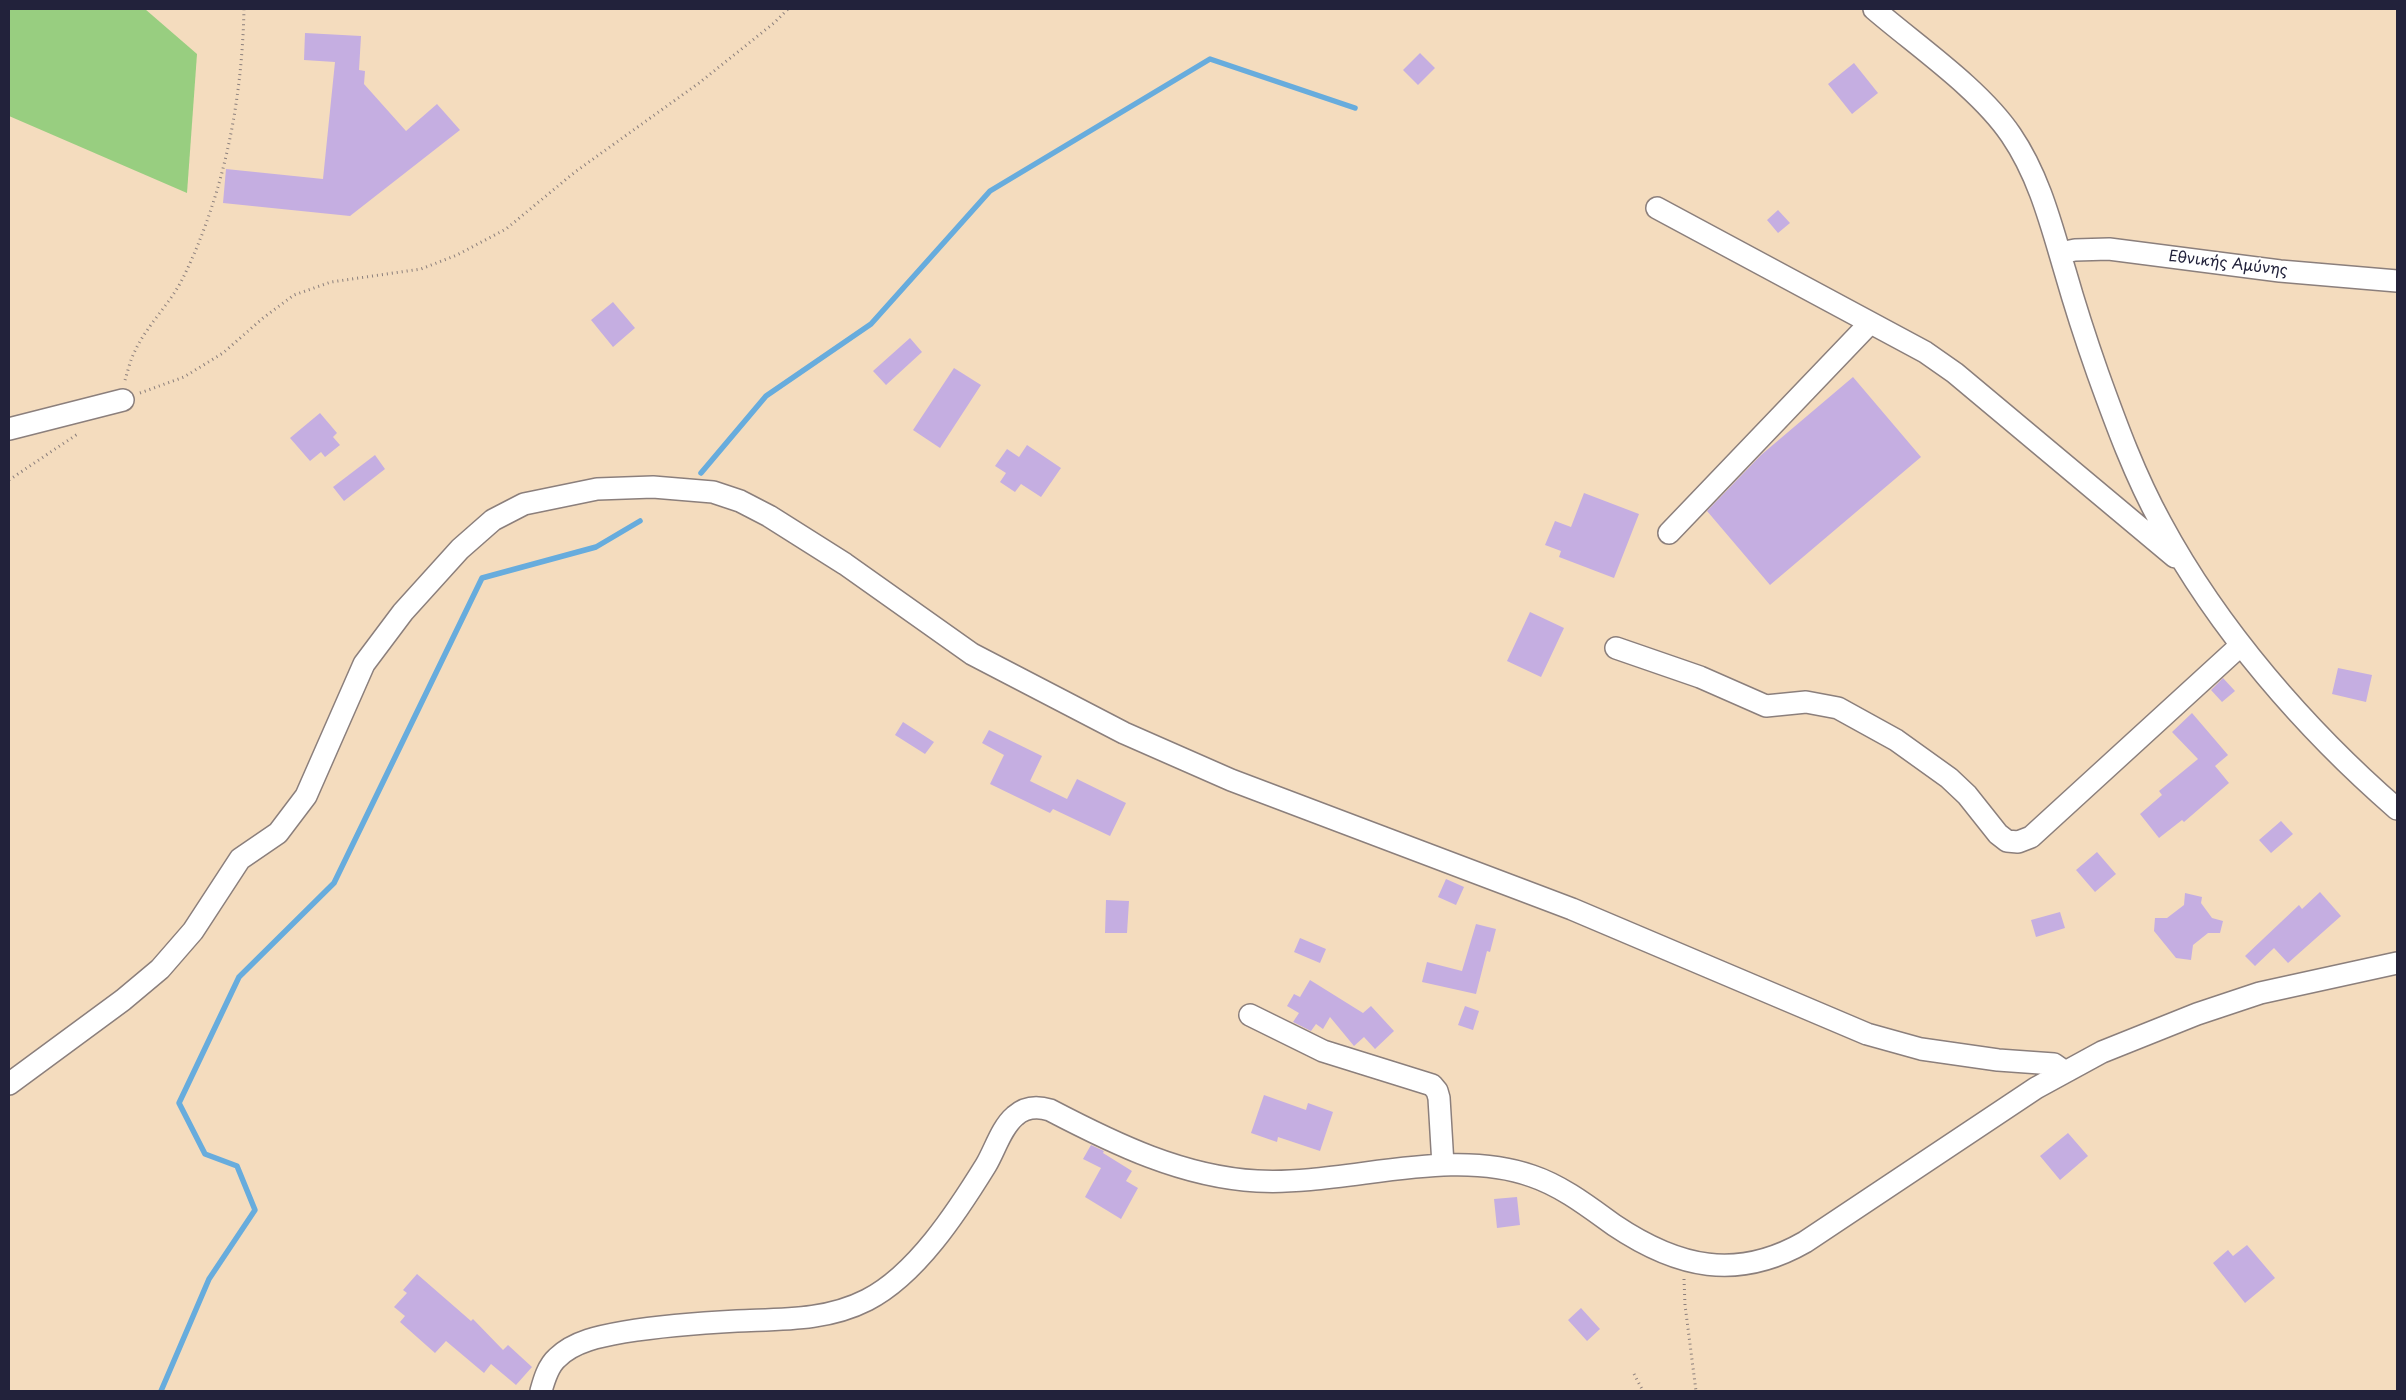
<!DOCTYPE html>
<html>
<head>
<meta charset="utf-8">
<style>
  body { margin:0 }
  #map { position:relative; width:2406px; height:1400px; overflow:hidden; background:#f4dcbe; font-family:"Playpen Sans",sans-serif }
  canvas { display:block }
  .frame { position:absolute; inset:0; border:10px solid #22223b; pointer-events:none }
</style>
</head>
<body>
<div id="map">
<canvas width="2406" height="1400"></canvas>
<div class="frame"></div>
</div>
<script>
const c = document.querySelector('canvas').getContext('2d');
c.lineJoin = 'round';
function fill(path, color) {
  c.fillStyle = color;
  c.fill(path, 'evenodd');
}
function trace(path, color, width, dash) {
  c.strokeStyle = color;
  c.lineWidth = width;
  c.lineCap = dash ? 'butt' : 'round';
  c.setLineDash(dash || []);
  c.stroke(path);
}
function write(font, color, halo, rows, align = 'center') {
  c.font = font + ' "Playpen Sans",sans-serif';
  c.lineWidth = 4;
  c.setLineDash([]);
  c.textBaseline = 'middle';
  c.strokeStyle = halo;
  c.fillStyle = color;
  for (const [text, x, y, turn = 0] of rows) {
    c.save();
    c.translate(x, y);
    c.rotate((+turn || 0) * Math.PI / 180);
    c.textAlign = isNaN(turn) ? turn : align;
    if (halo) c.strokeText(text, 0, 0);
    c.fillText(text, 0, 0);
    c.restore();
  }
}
fill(new Path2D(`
  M9 9H145L197 54 187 193 9 116Z`), '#98ce80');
trace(new Path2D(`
  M701 473 766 396 871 324 990 191 1210 59 1355 108
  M161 1391 209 1279 255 1210 237 1166 205 1154 179 1103 239 977 334 883 482 578 596 547 640 521`), '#67acdd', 5.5);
fill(new Path2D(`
  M305 33 361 36 359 70 365 71 364 84 406 131 437 104 460 130 350 216 223 203 226 169 323 179 335 62 304 60Z
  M1420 53 1435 68 1418 85 1403 70Z
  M1854 63 1878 93 1852 114 1828 84Z
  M1778 210 1790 223 1778 233 1767 220Z
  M613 302 635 328 613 347 591 320Z
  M910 338 922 352 886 385 873 371Z
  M954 368 981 385 940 448 913 430Z
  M1853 377 1921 457 1770 585 1707 511 1761 455Z
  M320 413 337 433 333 437 340 445 325 457 321 452 310 461 290 438Z
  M1027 445 1061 468 1041 497 1021 484 1015 492 1000 482 1006 473 995 466 1007 449 1019 457Z
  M375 455 385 469 344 501 333 487Z
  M1584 493 1639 514 1614 578 1559 557 1561 551 1545 545 1555 521 1571 527Z
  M1530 612 1564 628 1541 677 1507 661Z
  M2338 668 2372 675 2366 702 2332 694Z
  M2223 678 2235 691 2222 702 2211 690Z
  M2192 713 2228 755 2215 766 2229 783 2184 822 2182 820 2159 838 2140 814 2162 795 2159 791 2198 759 2172 732Z
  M903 722 934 742 925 754 895 735Z
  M989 730 1042 756 1030 781 1067 799 1077 779 1126 803 1110 836 1053 809 1050 813 990 784 1004 755 982 743Z
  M2281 821 2293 834 2271 853 2259 840Z
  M2097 852 2116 874 2095 892 2076 870Z
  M1446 879 1464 887 1456 905 1438 897Z
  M2320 892 2341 916 2288 963 2274 948 2255 966 2245 956 2299 905 2302 909Z
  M2185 893 2202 897 2201 903 2212 918 2223 921 2220 933H2208L2193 945 2191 960 2176 958 2154 931 2155 918H2167L2184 905Z
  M1106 900 1129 901 1127 933H1105Z
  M2060 912 2065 928 2036 937 2031 920Z
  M1476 924 1496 929 1490 952 1487 951 1476 994 1422 982 1427 962 1462 971Z
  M1300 938 1326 949 1320 963 1294 952Z
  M1310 980 1363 1013 1371 1006 1394 1031 1375 1049 1364 1037 1354 1046 1330 1017 1323 1029 1316 1024 1311 1031 1293 1022 1299 1013 1287 1006 1294 994 1300 997Z
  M1465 1006 1479 1011 1473 1030 1458 1025Z
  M1264 1095 1306 1110 1308 1103 1333 1112 1320 1151 1278 1137 1277 1142 1251 1133Z
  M2068 1133 2088 1156 2060 1180 2040 1156Z
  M1091 1145 1104 1151 1103 1153 1132 1171 1126 1181 1138 1188 1121 1219 1085 1197 1101 1168 1083 1159Z
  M1517 1197 1520 1225 1497 1228 1494 1199Z
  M2247 1245 2275 1278 2245 1303 2213 1263 2228 1250 2233 1256Z
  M417 1274 471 1321 473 1319 503 1350 508 1345 532 1367 516 1385 491 1364 484 1373 446 1341 435 1353 400 1322 405 1316 394 1307 407 1293 403 1290Z
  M1581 1308 1600 1329 1587 1341 1568 1320Z`), '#c5aee1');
const minor = new Path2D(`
  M1874 9C1917 46 1980 89 2011 135 2039 176 2051 224 2065 271 2075 306 2086 340 2098 374 2116 424 2135 476 2161 523 2218 629 2306 730 2397 809
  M1657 208 1925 352 1955 373 2175 557
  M2060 253 2075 250 2109 249 2280 271 2397 281
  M9 429 123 400
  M1669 533 1870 323
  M1616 648 1700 677 1766 706 1806 702 1838 708 1896 740 1949 778 1967 795 1998 834 2007 841 2018 842 2031 837 2241 645
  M1250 1015 1323 1051 1432 1085 1437 1091 1439 1098 1443 1165
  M9 1084 123 1000 160 969 193 931 240 859 278 833 306 796 364 664 403 612 460 549 493 520 524 504 597 489 653 487 713 492 740 501 769 516 845 564 972 654 1124 733 1231 780 1572 909 1867 1034 1921 1049 1998 1060 2054 1064 2064 1071
  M541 1391C544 1380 548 1366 557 1358 574 1341 601 1336 624 1332 661 1326 699 1323 737 1321 781 1319 826 1321 867 1300 916 1275 957 1212 986 1165 995 1150 1001 1128 1015 1116 1025 1107 1037 1106 1050 1110 1115 1144 1183 1177 1257 1181 1345 1186 1448 1146 1532 1176 1562 1186 1589 1207 1614 1225 1678 1268 1737 1281 1805 1242L2036 1088 2102 1052 2197 1014 2260 993 2397 963`);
trace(minor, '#8b7f7c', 24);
trace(new Path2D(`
  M125 380C128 371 130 360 135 351 147 325 170 304 183 278 224 194 242 102 244 9
  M140 393 184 377 223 353 263 318 294 295 331 282 421 269 457 255 506 229 575 172 699 83 774 23 788 9
  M9 480 79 433
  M1684 1279 1685 1305 1696 1391
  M1634 1374 1643 1391`), '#8b7f7c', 3, [1, 4]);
trace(minor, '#fff', 21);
write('15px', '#22223b', '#fff', [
  ["Εθνικής Αμύνης",2228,264,7]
]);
</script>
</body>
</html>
